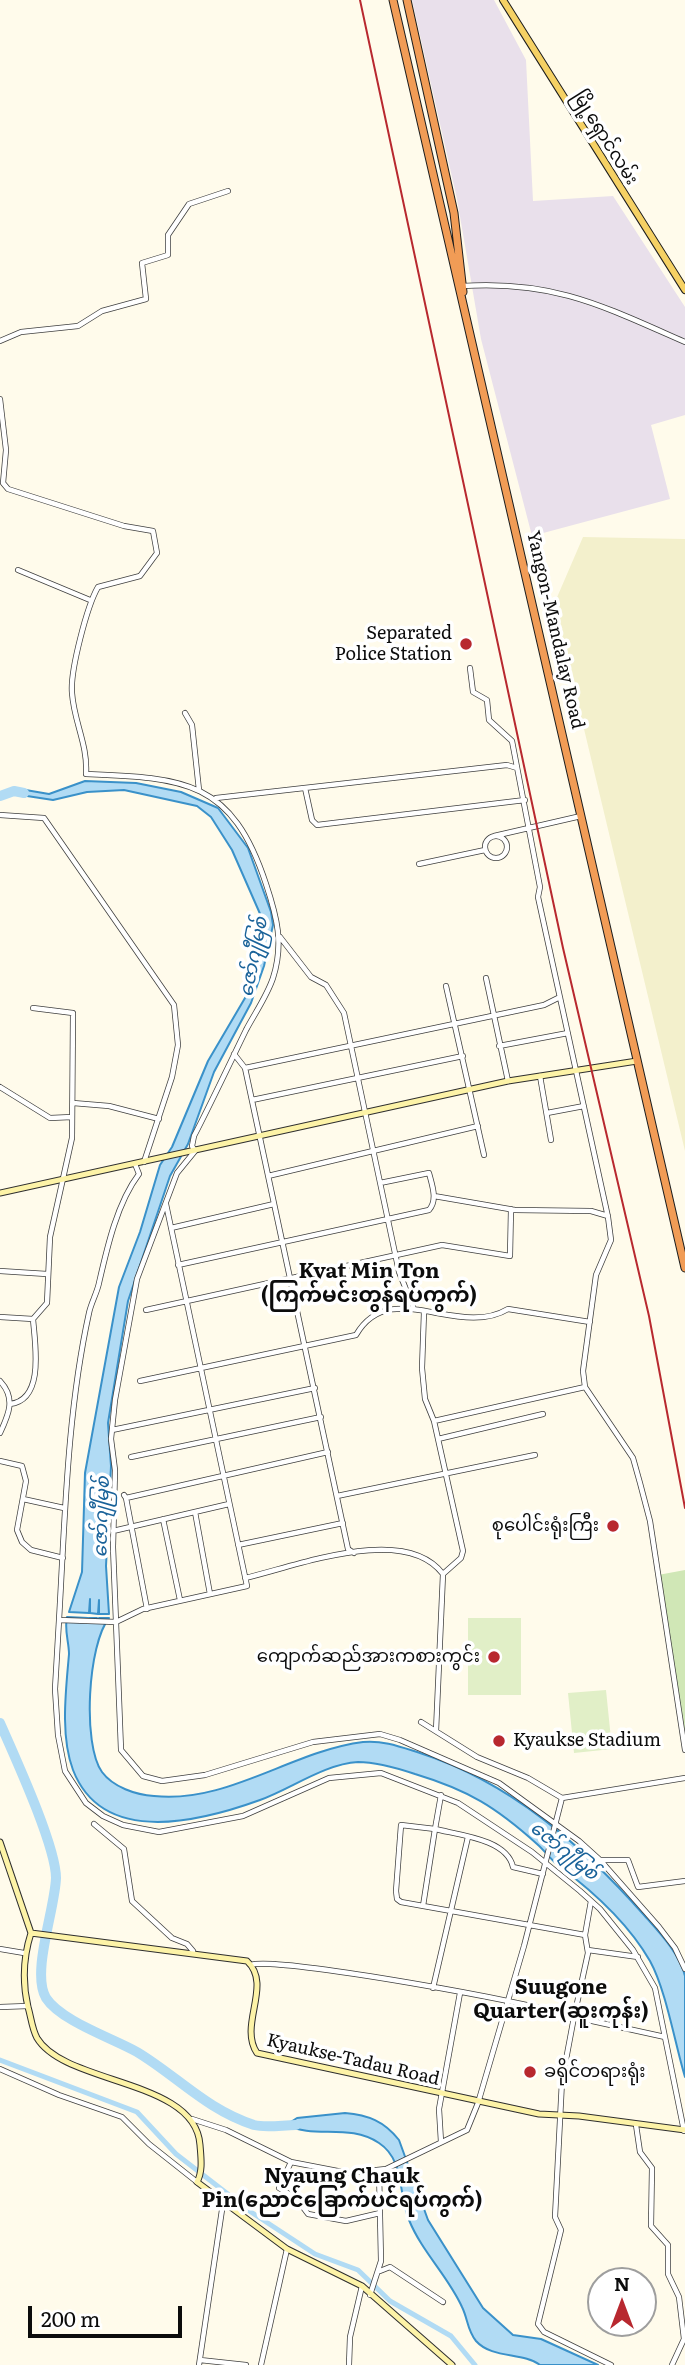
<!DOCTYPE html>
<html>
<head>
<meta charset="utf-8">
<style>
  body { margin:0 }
  #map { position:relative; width:685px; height:2365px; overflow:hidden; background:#fffbeb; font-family:Literata,serif }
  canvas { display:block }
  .north { position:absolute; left:587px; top:2267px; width:70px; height:70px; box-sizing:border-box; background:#fff; border:2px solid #9e9e9e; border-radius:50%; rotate:0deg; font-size:19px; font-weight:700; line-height:28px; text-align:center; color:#0c0c0c }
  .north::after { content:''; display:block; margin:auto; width:24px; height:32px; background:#b8282f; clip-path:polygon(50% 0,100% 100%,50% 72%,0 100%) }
  .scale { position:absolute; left:28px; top:2306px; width:154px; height:32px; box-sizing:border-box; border:4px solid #0c0c0c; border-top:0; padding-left:9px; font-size:21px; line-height:24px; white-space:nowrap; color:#0c0c0c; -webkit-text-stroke:5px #fff; paint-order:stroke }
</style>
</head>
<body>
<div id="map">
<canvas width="685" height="2365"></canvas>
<div class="north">N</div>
<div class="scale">200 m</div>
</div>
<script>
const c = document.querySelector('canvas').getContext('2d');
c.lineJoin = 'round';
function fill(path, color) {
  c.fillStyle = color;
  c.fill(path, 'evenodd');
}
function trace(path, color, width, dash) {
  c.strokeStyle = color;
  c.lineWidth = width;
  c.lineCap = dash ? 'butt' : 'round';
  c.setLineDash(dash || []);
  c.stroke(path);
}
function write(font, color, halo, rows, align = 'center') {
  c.font = font + ' Literata,"Noto Sans Myanmar",serif';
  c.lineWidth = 7;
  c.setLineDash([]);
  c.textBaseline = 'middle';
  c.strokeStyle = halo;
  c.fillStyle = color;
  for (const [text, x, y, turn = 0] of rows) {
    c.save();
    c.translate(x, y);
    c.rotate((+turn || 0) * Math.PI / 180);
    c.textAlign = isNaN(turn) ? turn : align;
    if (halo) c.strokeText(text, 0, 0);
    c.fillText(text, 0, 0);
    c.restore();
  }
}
fill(new Path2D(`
  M412 0H494L526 60 533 201 613 196 685 307V415L651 425 670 499 532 536 481 339 457 199Z`), '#e9e0eb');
fill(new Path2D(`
  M583 537 685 539V1151L584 729 552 609Z`), '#f3f0cc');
fill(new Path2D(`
  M685 1570V1750L658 1575Z`), '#d0e7b6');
fill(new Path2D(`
  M468 1618H521V1695H468Z
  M606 1690 612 1749 574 1753 568 1693Z`), '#e1efc7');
const water = new Path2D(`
  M85 781 136 783 181 792 218 808 248 848 271 912 273 925 264 966 251 1003 214 1072 188 1144 170 1176 128 1301 108 1423 111 1466 106 1566 109 1614H99V1600L98 1614 90 1613V1599L89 1613 69 1612 82 1572 85 1473 119 1287 140 1232 160 1165 172 1147 208 1061 245 998 261 916 232 850 211 817 197 806 124 790 87 792 53 800 14 794V788L49 794Z
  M67 1617 88 1618 89 1621V1618H97L98 1621 99 1618H109C88 1644 82 1744 102 1772 113 1787 136 1795 154 1796 227 1804 292 1751 363 1742 383 1740 401 1747 420 1753 510 1782 582 1845 644 1915 659 1932 680 1954 685 1976 685 2002 685 2049 685 2077 675 2044 666 1990 650 1961 628 1923 594 1892 559 1866 551 1860 545 1851 537 1844 496 1807 468 1790 415 1774 397 1768 377 1762 358 1762 324 1764 291 1789 260 1800 202 1821 103 1847 73 1770 60 1735 66 1690 69 1654 69 1642 64 1630 67 1617Z
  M345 2113C368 2115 384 2121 399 2140L428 2220 483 2308 513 2335 541 2339 598 2365H540C523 2352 492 2359 476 2341 467 2330 468 2319 462 2307 448 2276 422 2252 409 2220 398 2194 405 2160 379 2143 349 2123 315 2139 286 2125L297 2118Z`);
fill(water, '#b1dbf4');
trace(water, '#3a91c9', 2);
trace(new Path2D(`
  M0 2060 137 2112 176 2154 251 2212 315 2254 358 2270 390 2301 451 2336 475 2365`), '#b1dbf4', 5);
trace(new Path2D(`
  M0 796 14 791 24 793
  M0 1723C14 1755 56 1846 56 1878 55 1909 31 1973 46 1998 61 2021 112 2038 137 2052 177 2076 207 2110 254 2125 266 2128 283 2125 296 2125`), '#b1dbf4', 10);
const street = new Path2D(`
  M462 286C554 280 603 306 685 342
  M0 341 21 332 78 326 102 311 146 299 142 263 168 255V235L189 204 228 191
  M0 399 6 450 3 483 8 489 124 526 153 531 157 553 140 576 98 587C87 606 70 671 72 693 74 722 88 745 86 774 185 778 232 780 266 884 277 917 284 944 273 978 267 996 255 1013 246 1030 229 1065 212 1101 194 1136L192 1146 195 1151 177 1173 137 1279 115 1400 111 1439 115 1470 113 1547 116 1622 59 1620 55 1689 58 1735 65 1771 86 1803 103 1816 123 1825 159 1832 243 1816 329 1778 381 1773 458 1803 532 1852 580 1891 600 1909 633 1950 655 1988 684 2131
  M18 570 90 600
  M470 668 473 692 487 700 489 720 512 741 540 887 538 897 608 1217 611 1240 596 1275 583 1371 585 1387 633 1458 640 1483 650 1521 685 1750
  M185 713 192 725 199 790
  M305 788 312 820 317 825 525 800
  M216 798 507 765 517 768
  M0 815 44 818 174 1005 178 1045 172 1077 144 1162
  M485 847a11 11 0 1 1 22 0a11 11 0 1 1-22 0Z
  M494 836 581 816
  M419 864 485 850
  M280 937 311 977 326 985 344 1013 399 1272 414 1309
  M486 978 508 1081
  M446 986 484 1155
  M499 1046 568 1033
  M234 1054 245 1068 348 1549 354 1553
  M245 1068 544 1005 560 997
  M540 1076 551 1140
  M0 1087 50 1118 72 1117
  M252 1100 463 1056
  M73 1103 109 1106 159 1119
  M547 1113 584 1106
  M268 1176 478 1126
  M434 1196 515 1210 591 1211 608 1216
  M166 1204 247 1586 143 1609 116 1622 121 1750 143 1776 162 1781 205 1775 313 1742 380 1734 400 1740 499 1783 579 1841 600 1860 659 1927 675 1948 685 1969
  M171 1228 274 1204
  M178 1265 429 1210C438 1200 432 1185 429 1173L380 1183
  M0 1271 47 1274
  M146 1310 442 1245 510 1256 511 1209
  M424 1312 422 1368 425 1399 434 1421 463 1551 461 1558 443 1574
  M0 1317 33 1319 47 1303 50 1237 72 1138 73 1013 33 1008
  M0 1381C16 1398 9 1414 0 1433
  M140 1381 356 1335C390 1276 458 1339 508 1309L590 1322
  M10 1404C45 1400 35 1344 33 1319
  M434 1421 585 1387
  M112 1430 315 1388
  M438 1439 543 1414
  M131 1457 321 1417
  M0 1461 22 1466 26 1481 17 1530 22 1542 31 1550 63 1558
  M124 1495 126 1498 328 1452
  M337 1496 535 1455
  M126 1498 147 1609
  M23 1499 64 1508
  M195 1512 210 1594
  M163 1519 180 1600
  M113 1531 229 1504
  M238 1545 343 1523
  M245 1578C297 1566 405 1523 443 1574L436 1731
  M59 1620C65 1518 67 1413 89 1313 91 1303 97 1293 99 1283 107 1248 117 1203 139 1174L135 1164
  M421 1722 477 1757 528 1778 562 1798 685 1778
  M441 1795 435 1829 401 1825 396 1891 397 1899 401 1902 585 1935 591 1901
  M94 1824 124 1849 132 1901 172 1938 187 1944 193 1951
  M600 1860H628L638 1887 685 1881
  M423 1906 435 1829C459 1835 507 1839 513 1867L543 1874
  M585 1935 588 1953 574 2017 665 2037
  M0 1949 24 1953
  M588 1950 638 1957
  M251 1965C275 1956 542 2004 574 2017L562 2081 555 2217 561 2230 538 2324 544 2332 611 2365
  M433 1988 468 1837
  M0 2007 28 2006
  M0 2069 59 2095 122 2117 149 2144 197 2182
  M192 2119 226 2130 291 2162 348 2173 386 2169 467 2130 478 2103 524 1946 562 1798
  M636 2125 640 2152 652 2168 651 2226 668 2245V2274L679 2297 684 2339 672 2365
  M441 2142 439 2109 460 1993
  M291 2162 279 2188 296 2198 308 2214 346 2221 380 2213
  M380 2271 390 2267 443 2302
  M370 2295 381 2261 379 2170
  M200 2360 246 2365
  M199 2365 223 2203
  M261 2365 287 2249
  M349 2365 350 2337 362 2286`);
const secondary = new Path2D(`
  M0 1193 508 1081 637 1061
  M0 1842 31 1933 247 1961C273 1985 238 2025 257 2053L539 2114 579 2116 685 2130
  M31 1933C23 1958 22 1981 28 2007 31 2017 32 2029 37 2038 65 2085 196 2079 200 2145 201 2158 203 2171 197 2182L287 2249 362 2286 452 2365`);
const primary = new Path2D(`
  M503 0 685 290`);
const highway = new Path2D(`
  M393 0 685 1268
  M407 0 454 213 463 292`);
trace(street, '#3f3f3f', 6);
trace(secondary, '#2e2e2e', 7);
trace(primary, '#1d1d1d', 8);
trace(highway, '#1d1d1d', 9);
trace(street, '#fff', 4.5);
trace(secondary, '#fdf3a7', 5);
trace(primary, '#f5d164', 6);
trace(highway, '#f19c56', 7);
trace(new Path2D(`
  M360 0 563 948 649 1316 685 1508`), '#b8282f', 2);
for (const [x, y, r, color] of [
  [466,644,7,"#b8282f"],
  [613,1526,7,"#b8282f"],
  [494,1657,7,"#b8282f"],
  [499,1741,7,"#b8282f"],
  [530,2072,7,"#b8282f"]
]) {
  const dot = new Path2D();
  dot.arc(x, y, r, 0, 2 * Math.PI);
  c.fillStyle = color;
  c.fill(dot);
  trace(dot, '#fff', 2.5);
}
write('18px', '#0c0c0c', '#fff', [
  ["မြို့ရှောင်လမ်း",605,138,58],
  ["Yangon-Mandalay Road",555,630,77],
  ["Kyaukse-Tadau Road",353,2060,13]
]);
write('18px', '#0c0c0c', '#fff', [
  ["Separated",452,634],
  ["Police Station",452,655],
  ["စုပေါင်းရုံးကြီး",599,1526],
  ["ကျောက်ဆည်အားကစားကွင်း",480,1657],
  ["Kyaukse Stadium",513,1741,"left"],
  ["ခရိုင်တရားရုံး",544,2072,"left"]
], 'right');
write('italic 19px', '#196299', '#fff', [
  ["ဇော်ဂျီမြစ်",254,957,-79],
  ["ဇော်ဂျီမြစ်",102,1517,-88],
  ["ဇော်ဂျီမြစ်",564,1851,39]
]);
write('bold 21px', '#0c0c0c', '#fff', [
  ["Kyat Min Ton",369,1272],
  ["(ကြက်မင်းတွန်ရပ်ကွက်)",369,1296],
  ["Suugone",561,1988],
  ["Quarter(ဆူးကုန်း)",561,2012],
  ["Nyaung Chauk",342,2177],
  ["Pin(ညောင်ခြောက်ပင်ရပ်ကွက်)",342,2201]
]);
</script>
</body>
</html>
